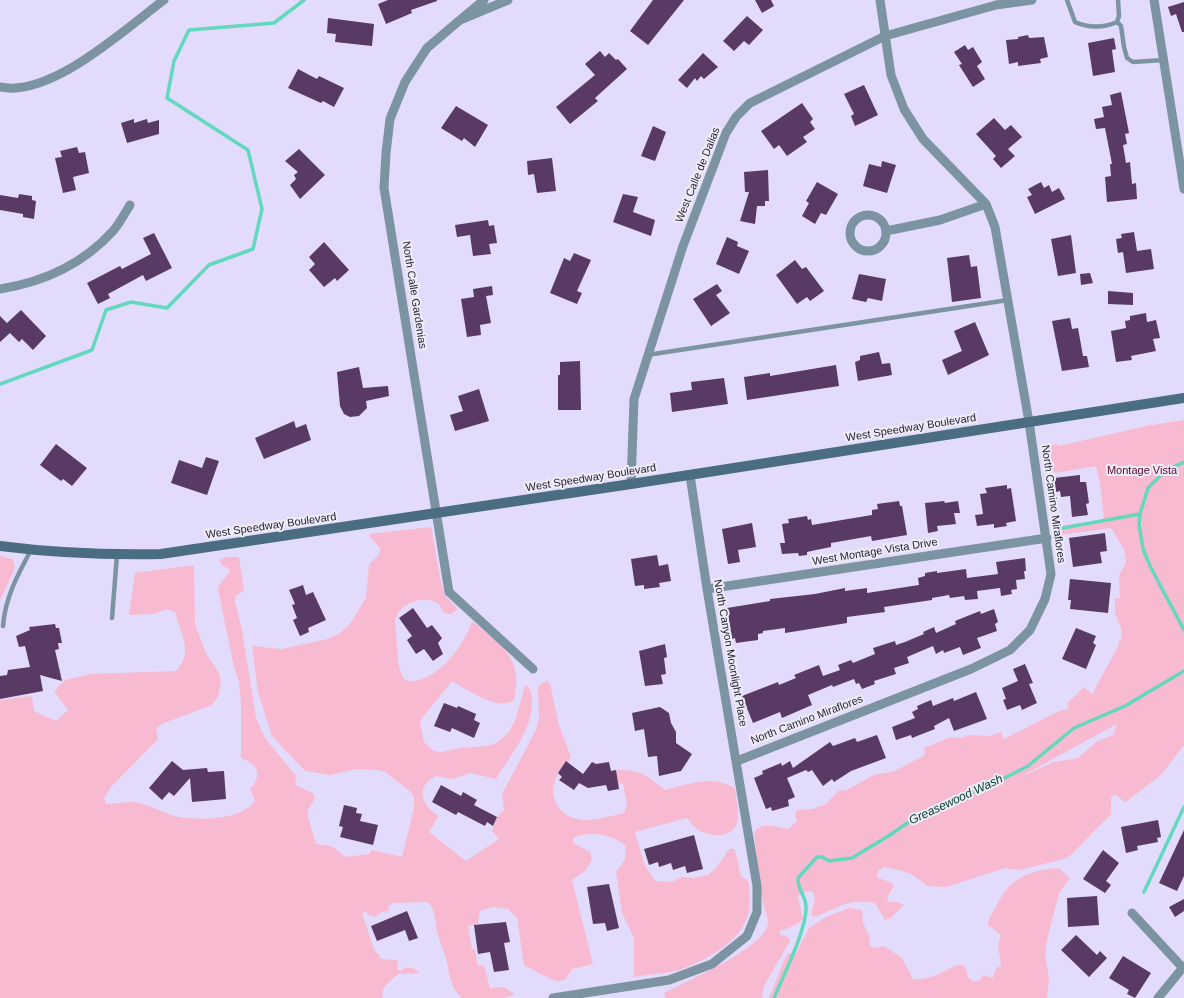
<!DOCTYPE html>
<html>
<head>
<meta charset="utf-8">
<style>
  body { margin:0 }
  canvas { display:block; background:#e3dbfc }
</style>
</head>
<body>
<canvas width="1184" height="998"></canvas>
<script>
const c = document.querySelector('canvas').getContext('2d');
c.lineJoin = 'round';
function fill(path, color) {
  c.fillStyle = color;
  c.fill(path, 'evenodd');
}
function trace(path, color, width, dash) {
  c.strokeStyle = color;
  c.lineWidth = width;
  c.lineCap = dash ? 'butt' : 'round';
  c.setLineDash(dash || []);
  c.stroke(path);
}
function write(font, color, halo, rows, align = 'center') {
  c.font = font + ' Helvetica,sans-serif';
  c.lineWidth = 4;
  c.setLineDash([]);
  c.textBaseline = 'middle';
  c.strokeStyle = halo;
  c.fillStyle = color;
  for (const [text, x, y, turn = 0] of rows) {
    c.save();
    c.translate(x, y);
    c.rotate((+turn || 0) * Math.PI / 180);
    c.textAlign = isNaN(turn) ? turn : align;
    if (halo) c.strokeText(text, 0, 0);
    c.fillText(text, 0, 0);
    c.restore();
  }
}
fill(new Path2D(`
  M1184 420V745L1161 775 1127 801 1124 802 1117 795H1113L1111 799V814L1071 855 1064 859 1019 870 1005 868 946 887 928 886 911 874 899 870 884 867 879 870 877 875 878 878 890 882 894 885 887 898 889 902H897L904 905 891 918 885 920 875 903C844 898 840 908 814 917L811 915 815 899 813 892 808 891 798 896 803 919 796 925 780 931V935L787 936 790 941 764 986 762 998H665L664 993C685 982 767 947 768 923 768 915 764 909 763 902 758 880 757 855 754 833 761 821 777 827 788 829L797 821 795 814 797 810 813 809 826 804 838 791 847 790 874 775 895 771 925 755 924 748 951 737 959 738 972 735 990 736 1001 732 1004 739 1063 709 1064 711 1069 708 1067 704 1084 687 1092 694 1118 647 1119 640 1121 641C1124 629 1118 622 1115 612 1115 608 1115 603 1115 598L1120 599 1119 575 1126 563 1124 549 1111 528 1061 535 1060 526 1104 520 1100 482 1096 466 1055 473C1048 466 1046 454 1050 446L1056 444 1059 446 1146 426ZM1117 724 1113 735 1096 742 1078 758 1054 762 1020 777Z
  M431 527 442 587 446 597 456 607 457 610 451 614 444 613C442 610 441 605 437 603 422 594 396 605 395 623 398 637 395 674 407 681 435 685 465 645 472 621 501 645 524 657 514 700 499 712 466 689 452 681L423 717 420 723 424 742 434 751 441 752 461 748 488 746 498 742 509 732 516 718 525 686H527C532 690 531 695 532 700 533 730 511 754 496 779L470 773 452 779 436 776C414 786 422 807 439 816L429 832 466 861 499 839 492 831 497 817 504 810 502 794 536 730 539 719 538 688 540 684 547 681 550 684 559 725 571 757 568 762 566 761C560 770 554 779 553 789 553 809 569 821 588 820 600 819 612 816 624 813L627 804 623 783 618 784 616 770C641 769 646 775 665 790 689 784 712 775 735 788 736 798 739 810 738 819 735 839 710 838 697 829 694 827 690 822 687 818L635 832 645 866 655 881 672 882 681 877 693 878 708 875 717 867 729 849H734L736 854 741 877 748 880C750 895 752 914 742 928 730 947 703 961 682 969 667 974 649 974 634 977V938L622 913 616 872 625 859 626 846C613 835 590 830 573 838V843L590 852 592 860 585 871 572 880 593 964 572 969 565 980 557 981 550 979 524 965 517 918 508 909 493 907 480 911 478 924 468 926 472 949H475L478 966 484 965 490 988 504 987 513 993 514 995 504 998H462C449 986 450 974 446 958 443 949 439 940 437 931 435 922 436 908 427 902L393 903 388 907 389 911 382 912 375 917 370 916 366 912 362 913 374 949 381 959 397 960 398 970 402 971 404 968H413L420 973 398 974C392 980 379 988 383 998H0V700L32 696 34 711 56 721 68 710 54 691 65 680 91 674 176 671C194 653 181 634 175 612L167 609 153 614 129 615 135 573 194 565 195 624 206 653 219 673 221 682 218 697 212 705 164 723 156 728 158 739 111 787 104 798 106 804C115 804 124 802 133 802 148 803 160 812 174 816 197 821 240 821 255 801L250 789C263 775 258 764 241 758V704L239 682 234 667 218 589C220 581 227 578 230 570L221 564 220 560 227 557H239L244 590 236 596 235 602 242 630 256 718 265 738 297 777 295 782 297 786 313 793 315 798 308 810V817L316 844 331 846 346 857 369 854 372 850 402 857 414 808V798L411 792 385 772 378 770 357 769 330 775 305 771 272 736 258 692 252 646 281 649 328 639 340 633 350 624 366 598 369 564 379 555 380 548 369 536 370 534Z
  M0 556 12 559 15 564 14 570 0 600Z
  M1054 868 1060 869 1070 878 1059 893 1047 940 1045 955 1049 978 1047 998H769L785 958 789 953H796L809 928 826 917 849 908 862 910 863 923 869 935 870 946 874 948 884 946 902 958 913 979C930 981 943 971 958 965L965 966 968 977 973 982 980 980 983 975 993 978 995 970 1001 965 998 945 1001 935 988 925V922C1007 884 1012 875 1054 868Z`), '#f8bad0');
trace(new Path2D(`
  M0 384 92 350 106 310 131 302 167 308 209 265 253 249 262 209 248 150 167 98 174 61 189 30 274 23 304 0
  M1184 462 1165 471 1148 488 1140 514 1139 524 1143 549 1151 568 1184 630
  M1063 528 1140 514
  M1144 892 1184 807
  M774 998C783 976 807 929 806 907 806 896 797 889 798 878L817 857H822L829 861 852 858 890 835 920 814 987 787 1028 766 1074 728 1125 706 1184 671`), '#62d8bd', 3.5);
fill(new Path2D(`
  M388 0H437V1L411 10 412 13 386 24 378 4Z
  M653 0H684L648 45 630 31Z
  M755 0H771L774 6 762 13Z
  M1184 2V32H1182L1176 14 1171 16 1168 7Z
  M747 16 763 30 749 45 744 41 734 51 723 41Z
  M328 18 374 24 372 46 335 42 336 34 327 33Z
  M1028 35 1029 38 1044 37 1048 57 1040 59 1041 63 1018 66V62L1009 64 1006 40 1018 39V37Z
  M1114 38 1116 49 1112 50 1115 72 1093 76 1088 43Z
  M965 45 968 50 973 47 982 62 977 66 985 79 973 87 959 65 962 64 954 52Z
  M600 51 605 57 609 53 616 60 618 59 627 69 595 98 598 101 570 124 556 107 595 75 585 64Z
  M703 53 718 67 704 79 701 76 697 81 695 78 687 88 678 80Z
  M298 69 317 79 319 76 344 88 334 107 323 101 321 103 288 88Z
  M864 85 878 115 855 126 851 116 854 114 844 94Z
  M1121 92 1129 133 1125 134 1127 144 1123 145 1126 163 1130 162 1132 184 1136 183 1137 199 1107 202 1105 177 1111 176 1110 164H1112L1105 128 1096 129 1094 119 1104 117 1102 107 1112 105 1110 95Z
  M802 103 813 119 810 122 815 129 803 137 807 142 787 156 779 145 774 149 761 131Z
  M456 106 488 125 475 147 464 138 462 141 441 128Z
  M994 118 1005 130 1011 125 1022 137 1008 149 1015 156 1001 168 993 159 996 156 976 134Z
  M134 119V123L147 119 148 123 159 120V134L127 143 121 123Z
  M653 126 666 132 655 161 641 156Z
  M77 147 79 153 85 152 89 173 73 177 76 190 63 193 55 158 62 157 60 151Z
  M299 149 325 175 300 199 290 185 296 179 294 175 298 172 285 161Z
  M552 158 556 191 537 193 534 174 528 175 527 161Z
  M882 161 896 165 887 193 863 186 869 164 881 167Z
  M768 170 769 201H765V206H757L755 224 740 221 749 192H745L744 172Z
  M817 182 838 194 826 215 821 213 815 224 802 216 809 203 806 201Z
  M1041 182 1044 188 1049 185 1052 192 1059 188 1065 199 1035 214 1027 197 1032 195 1028 189Z
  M19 194 32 196V200L36 201 34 219 23 217V214L0 210V195L18 198Z
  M623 194 638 197 633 212 655 220 651 236 613 222Z
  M488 220 489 226 494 225 497 243 489 244 491 254 473 256 470 235 457 237 455 225Z
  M1134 232 1137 251 1151 249 1154 269 1126 273 1123 252 1118 253 1116 239 1122 238 1121 234Z
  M154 233 172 268 146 281 143 275 108 294 110 298 98 304 87 283 120 266 122 269 151 254 143 238Z
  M1071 235 1076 273 1058 276 1051 239Z
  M727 237 738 242 737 246 749 251 739 274 716 264Z
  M324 242 349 270 337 281 335 278 324 287 309 270 315 264 309 257Z
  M574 253 591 260 577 291 582 293 577 304 550 293 564 258 570 261Z
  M969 255 971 267 977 266 981 298 952 302 947 258Z
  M795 260 802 269 806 267 824 291 810 301 807 297 797 304 776 275Z
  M1090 273 1093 283 1081 285 1080 274Z
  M859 274 886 279 882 301 868 298 866 302 852 299Z
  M717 284 722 291 716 295 730 313 711 326 693 299Z
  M492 286 493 295 486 296 491 323 480 325 481 335 467 337 461 299 474 297 473 289Z
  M1108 291 1133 293V305L1108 304Z
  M21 310 46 336 33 350 22 339 19 342 10 333 0 342V316L7 323Z
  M1146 313 1147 322 1156 320 1160 338 1153 339 1156 351 1131 356 1132 360 1116 362 1111 331 1126 328 1125 321 1130 320V316Z
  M1070 318 1072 329 1078 328 1083 356H1087L1089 367 1062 371 1052 321Z
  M975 322 989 355 948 375 942 360 962 351 954 331Z
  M879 352 882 364 890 363 892 375 858 381 855 362 860 360V356Z
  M580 361 581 410H558V375H560V362Z
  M836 365 839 386 747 400 744 377 770 373V376Z
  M359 367 363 388 388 386 389 396 366 401 367 408 359 416 350 417 344 414 340 406 337 372Z
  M724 378 728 404 672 412 670 393 692 390 691 382Z
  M479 389 489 421 455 431 450 415 463 411 458 396Z
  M294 421 296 428 306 424 311 440 264 459 255 438Z
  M56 444 87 468 72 486 63 479 61 481 40 465Z
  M206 457 219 461 207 495 171 483 179 460 202 468Z
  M1080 475V482H1086L1089 503 1086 504 1088 515 1072 517 1070 496 1061 497 1060 491 1056 492 1054 478Z
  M1007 485V489L1011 488 1016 521 1006 523 1007 526 994 528V524L977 526 975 515 983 514 980 494 987 493 985 488Z
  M899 501 900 506H902L907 535 872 541 871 536 831 543V547L816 550 807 552V555L799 556 798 553 782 554 780 543H785L782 524 789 523 788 519 807 516 808 520 811 519 812 525 872 515V510L878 509 877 504Z
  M944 501 945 503 958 501 960 513H954L956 524 937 526 938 531 928 533 925 503Z
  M752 523 756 547 738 550 740 562 728 564 722 529Z
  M1105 533 1107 551 1100 552 1102 563 1073 567 1069 538Z
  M657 555 659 566 668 564 671 581 659 583 660 587 644 589V585L635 586 631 559Z
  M1025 558 1026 571H1024L1025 579 1016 580 1017 589 1011 590 1012 594 1001 596 1000 588 977 591 978 599 965 600 964 596 950 598 949 595 932 598V600L884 607 885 612 847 617V623L785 633V628L763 631V633L758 634V640L736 643 735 638 732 639 727 608 770 601V599L815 594 845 588V591L867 588V593L919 585 918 578 925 576V573L937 571V573L966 569 967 578 998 574 996 562Z
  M1070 579 1111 583 1108 613 1070 609 1071 600H1068Z
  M303 585 306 595 313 592 326 620 308 628 309 632 300 636 293 620 297 618 292 605 295 604 289 590Z
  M413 608 427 628 432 625 442 638 438 643 443 654 433 661 424 649 416 654 407 640 412 636 399 618Z
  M994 609 998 622 995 624 997 631 977 638 981 648 963 655 960 647 944 653 943 650 936 654 933 646 907 657 909 663 894 668 896 674 874 681 875 684 862 689 859 683 856 684 854 679 833 687 832 685 808 695 812 705 782 718 780 712 753 723 742 696 778 682 779 685 796 678 794 675 819 665 823 676 840 670 838 665 851 660 853 663 875 654 873 648 895 641 896 645 905 642 924 634 923 632 934 627 936 633 956 624 955 621 980 611 981 614Z
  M55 624 56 628H59L62 643H58L59 649 55 650 62 681 40 675 43 691 0 699V676L7 675 8 670 30 667 25 646 19 647 16 636 30 630 29 627Z
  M1076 628 1096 636 1093 643 1096 645 1086 669 1062 659Z
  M665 644 667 657 664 658 666 674 661 675 663 684 645 686 639 651Z
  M1025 664 1033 683 1029 684 1037 703 1022 710 1020 705 1007 710 1003 700 1006 699 1002 688 1018 681 1013 669Z
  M976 692 987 719 954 731 949 718 934 726 935 729 912 738 911 735 896 740 892 727 915 718 912 712 918 709 917 706 931 700 933 706 953 698 954 701Z
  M444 703 457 708 458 706 476 714 474 720 480 723 474 738 452 728 450 732 434 726Z
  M660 707 669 713 671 723 676 732V743L692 754 681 771 659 776 657 756 648 757 644 729 635 731 632 713Z
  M877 735 886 758 851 771 834 782 832 779 823 786 812 770 808 772 806 770 787 778 795 797 788 800 789 806 772 811 771 807 766 809 754 778 763 774 762 771 781 763 782 766 790 761 793 768 830 742 833 746 855 738 857 742Z
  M172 761 183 770 207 768 208 772 224 771 226 799 192 802 190 778 174 796 169 792 162 800 149 788Z
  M566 761 583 774 592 762 596 764 609 762 611 771 616 770 619 789 608 791 606 785 588 788 579 783 574 790 559 780 562 777 558 773Z
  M441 785 461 796 463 792 477 800 474 805 497 817 493 826 487 822 485 826 458 812 456 815 432 802Z
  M344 805 357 808 356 813 362 814 360 821 378 825 373 845 340 837 343 827 339 826Z
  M1158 820 1161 837 1157 838 1158 842 1137 846 1138 850 1126 853 1121 827Z
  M1184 830V876L1177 891 1159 883Z
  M694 835 703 869 687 873 685 866 673 870 671 863 659 867 658 862 649 865 644 849Z
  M1103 850 1119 863 1106 881 1111 885 1105 893 1083 879Z
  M609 884 619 928 607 931 605 923 593 924 587 887Z
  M1097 896 1099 925 1068 927 1067 898Z
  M1184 899V911L1175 917 1169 907Z
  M407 911 418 938 409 941 405 930 377 941 371 926Z
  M506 922 510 942 504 943 509 970 494 972 490 952 478 954 474 925Z
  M1076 935 1097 955 1100 951 1107 958 1089 977 1061 950Z
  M1123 956 1151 973 1135 998 1127 994 1129 990 1109 978Z`), '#583a64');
trace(new Path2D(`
  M1067 0 1075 22C1088 28 1104 28 1117 22L1119 16 1118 0
  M1117 22 1121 26 1124 47 1127 58 1133 62 1164 60
  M647 355 1008 300
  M112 618 117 555
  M3 626C5 598 18 574 31 550`), '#7c93a2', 4.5);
trace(new Path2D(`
  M484 0 460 20 508 0
  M1154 0 1184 189
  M460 20 427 48 405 82 390 119 386 153 384 188 449 592 533 669
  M0 87C51 98 125 29 164 0
  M850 233a18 18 0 1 1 36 0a18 18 0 1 1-36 0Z
  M886 231 940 220 986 204
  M0 289C44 282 83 264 113 231 120 223 125 213 130 205
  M631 484 634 399 683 246 726 133 736 117 750 103 885 36 996 5 1032 0
  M707 589 1047 538
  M737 761 971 669 1010 650 1030 630 1045 599 1051 574 1029 422 995 227 986 204 923 139 904 109 891 75 880 0
  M1132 913 1182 967
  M553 998 669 980 712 964 747 936 757 912V886L707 589 690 475
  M1158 998 1184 966`), '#7c93a2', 9);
trace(new Path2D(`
  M0 546C54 553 107 555 161 554L631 484 1184 398`), '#4b6d82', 10);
write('11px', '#292338', '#eeecf7', [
  ["West Calle de Dalias",698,175,-68],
  ["North Calle Gardenias",414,295,81],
  ["West Speedway Boulevard",911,428,-9],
  ["West Speedway Boulevard",591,478,-9],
  ["North Camino Miraflores",1053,504,82],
  ["West Speedway Boulevard",271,526,-8],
  ["West Montage Vista Drive",875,552,-9],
  ["North Canyon Moonlight Place",730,653,80],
  ["North Camino Miraflores",807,720,-21]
]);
write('11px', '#55052f', '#eeecf7', [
  ["Montage Vista",1142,471]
]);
write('italic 12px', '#0a4035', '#eeecf7', [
  ["Greasewood Wash",956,800,-25]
]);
</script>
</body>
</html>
